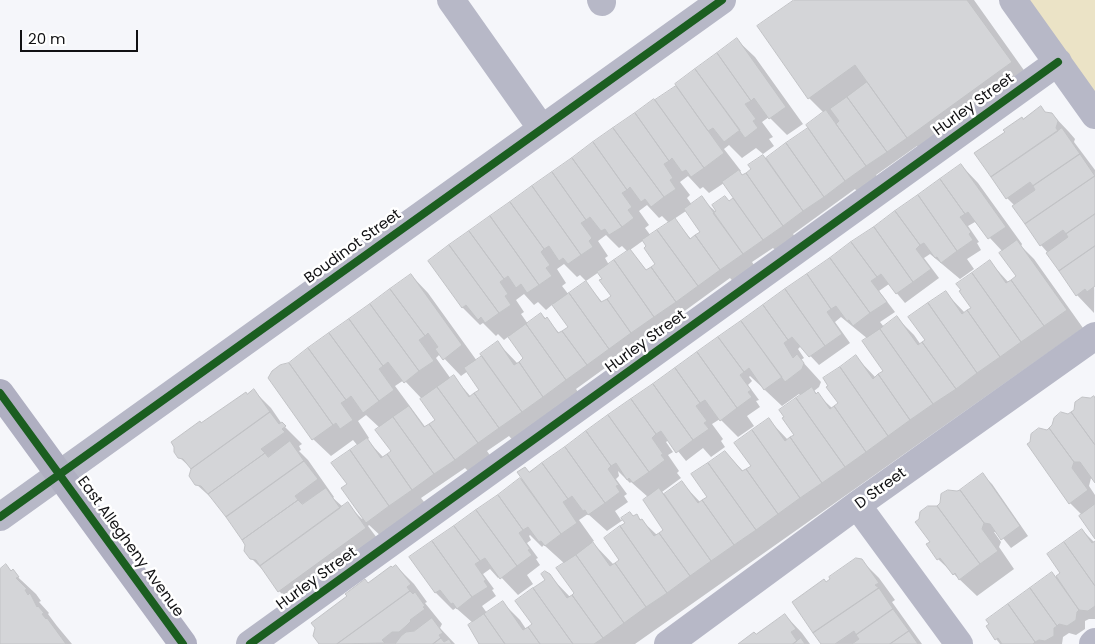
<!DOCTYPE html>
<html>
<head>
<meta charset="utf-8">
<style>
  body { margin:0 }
  #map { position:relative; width:1095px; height:644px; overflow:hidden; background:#f5f6fa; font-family:Poppins,sans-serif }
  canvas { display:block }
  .scale { position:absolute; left:20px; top:30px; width:118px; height:22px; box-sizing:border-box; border:2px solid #111113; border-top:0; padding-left:6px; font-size:15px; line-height:18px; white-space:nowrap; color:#111113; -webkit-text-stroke:4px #fff; paint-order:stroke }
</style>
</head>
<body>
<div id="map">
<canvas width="1095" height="644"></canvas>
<div class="scale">20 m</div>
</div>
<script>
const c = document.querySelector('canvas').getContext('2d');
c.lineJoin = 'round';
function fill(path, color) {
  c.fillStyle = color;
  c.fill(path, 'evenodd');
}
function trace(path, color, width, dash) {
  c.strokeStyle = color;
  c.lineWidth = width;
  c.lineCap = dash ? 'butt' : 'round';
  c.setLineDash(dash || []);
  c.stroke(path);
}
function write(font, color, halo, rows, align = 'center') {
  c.font = font + ' Poppins,sans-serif';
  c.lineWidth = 5;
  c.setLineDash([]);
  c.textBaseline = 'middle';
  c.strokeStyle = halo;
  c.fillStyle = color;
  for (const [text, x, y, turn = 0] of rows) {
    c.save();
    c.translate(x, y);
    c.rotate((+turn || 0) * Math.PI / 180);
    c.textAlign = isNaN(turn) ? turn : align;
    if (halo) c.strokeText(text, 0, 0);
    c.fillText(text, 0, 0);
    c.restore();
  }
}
fill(new Path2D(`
  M1013 0H1095V115Z`), '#ebe3c6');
fill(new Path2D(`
  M796 0H974L1038 90 935 164 917 146 876 175 882 184 863 198 855 189 793 234 800 243 782 256 773 248 752 262 759 272 738 287 730 278 664 326 671 335 650 350 641 342 576 389 582 398 517 445 509 436 487 451 494 461 473 476 465 468 421 498 428 507 384 539 369 525 368 526 383 546 296 608 279 591 267 574 251 558 247 544 216 502 196 484 192 469 179 457 201 425 254 391 271 408 282 424 302 444 299 446 301 450 299 451 308 460 334 497 333 498 343 507 347 504 362 519 364 518 349 484 358 446 353 440 331 456 313 439 270 378 411 275 428 293 477 361 498 343 518 364 525 359 509 336 504 340 498 334 496 336 483 323 480 325 463 308 430 261 655 102 737 40 755 57 803 124 787 135 769 117 762 122 773 137 769 139 774 146 763 154 756 148 742 158 729 145 724 149 741 171 739 172 743 176 808 130 811 133 824 113 809 98ZM688 176 700 189 703 187 709 193 724 183 735 198 716 212 701 198 692 205 687 198 690 195 680 182ZM647 205 659 218 662 216 669 223 651 236 645 228 649 225 639 211ZM686 211 702 232 691 239 674 219ZM606 235 619 248 622 246 628 252 609 265 605 258 608 256 598 241ZM644 240 657 264 647 271 630 250ZM564 264 577 277 580 275 586 281 599 272 612 296 603 303 586 283 569 295 562 286 566 283 557 269ZM524 294 534 305 538 302 546 310 553 304 569 327 560 334 547 319 541 315 528 324 521 314 524 312 516 300ZM440 354 461 376 468 371 481 390 471 397 454 377 451 379 436 358ZM404 380 422 399 436 420 426 428 395 386ZM366 415 380 428 393 452 384 458 367 440 369 438 358 421Z
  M1046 114H1052L1069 132 1075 139 1074 142 1095 170 1094 313 1077 295 1048 253 1041 245 1015 206 1007 198 1024 120Z
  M961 165 978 183 1022 244 1021 246 1034 259 1083 328 635 644H481L473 623 456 608 453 610 436 593 411 558ZM975 222 1003 252 1018 277 1009 283 990 262 973 308 965 313 946 293 927 341 921 345 914 335 897 318 884 327 880 322 895 312 879 291 889 284 905 303 939 278 924 258 930 254 960 279 974 269 967 259 981 250 977 243 979 242 968 226ZM841 317 868 339 885 371 876 378 856 357 840 403 832 408 814 391 819 387 821 382 801 360 804 358 798 349 801 346 819 365 850 343 835 322ZM750 376 782 406 799 394 801 396 795 435 788 440 769 420 752 466 744 472 725 452 709 498 701 503 682 483 665 495 662 492 681 478 677 473 679 471 668 455 673 452 666 442 669 440 686 461 703 448 711 457 725 447 721 441 723 439 712 424 720 419 738 437 754 426 747 416 760 407 756 401 759 400 748 385 752 381 749 377ZM618 471 630 483 631 482 648 497 665 530 657 535 637 516 634 517 630 513 621 520 615 511 628 502 624 496 627 494 616 479 619 476ZM588 514 607 531 623 520 627 524 621 561 614 565 592 542 594 541 579 520ZM530 535 542 547 544 545 565 564 576 593 570 597 549 575 546 580 533 625 526 629 520 620 502 602 487 613 482 606 496 596 492 590 494 589 483 574 490 569 498 578 500 576 518 595 533 584 527 575 540 565 536 559 538 558 527 543 531 540 529 536Z
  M1095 397V481L1091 478 1089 486 1095 495V537L1082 515 1070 503 1047 431Z
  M983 475 992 484 1028 536 1011 548 998 532H994L1001 542 999 547 1014 569 977 596 938 559 931 542 937 507Z
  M1082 530 1095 543V619H1089L1085 621V629L1076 635 1069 633 1063 637 1062 644H1000L987 627 1062 573Z
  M862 561 879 578 895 600 892 602 922 644H822L826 584Z
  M6 566 36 594 41 601 39 602 49 613 48 614 57 626 72 644H0V570Z
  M396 566 414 584 427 602 425 603 442 624 440 628 455 644H321L368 584Z
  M785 615 802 633 810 644H740L756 636Z`), '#0003');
const building = new Path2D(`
  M794 0H967L1012 62 907 138 855 65 808 99 757 26Z
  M737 38 786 107 769 119 754 98 751 101 717 53Z
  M717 53 751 101 745 104 756 119 753 121 758 128 745 138 695 69Z
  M695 69 740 130 724 142 713 128 708 131 675 84Z
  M867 82 907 138 887 152 847 97Z
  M676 86 724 153 704 168 655 100Z
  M847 97 887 152 866 166 836 124 839 121 830 109Z
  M654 99 704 168 691 177 686 170 682 172 672 158 669 161 635 113Z
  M1041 106 1045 112 1052 113 1058 121 1056 128 1058 131 991 177 974 153 1005 132 1003 130 1022 117 1023 119Z
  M826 110 866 166 845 181 806 125Z
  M635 113 669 161 664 164 673 178 670 180 676 189 664 197 613 128Z
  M613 128 664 197 651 207 645 199 641 202 630 187 627 190 593 142Z
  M808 128 845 181 824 197 786 143Z
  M1062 128 1080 154 1033 186 1030 182 1006 199 991 177Z
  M593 142 627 190 622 193 632 207 628 210 634 218 622 227 572 158Z
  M786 143 824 197 803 211 766 158Z
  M1080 154 1095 176 1025 224 1012 206 1035 190 1033 186Z
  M763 155 803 211 783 226 746 173 751 169 748 165Z
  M572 158 622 227 609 235 605 229 601 231 590 217 586 220 552 172Z
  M961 164 1006 227 988 239 968 212 965 214 940 179Z
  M739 170 742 175 746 173 783 226 763 240 722 182Z
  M552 172 586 220 581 223 592 238 589 241 593 247 581 255 532 186Z
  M1095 176V214L1066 234 1063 230 1040 246 1025 224Z
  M940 179 965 214 960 217 971 232 969 234 973 240 957 251 918 195Z
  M532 186 581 255 568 264 563 258 559 261 549 246 544 249 510 202Z
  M918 195 957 251 941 263 937 257 935 258 924 243 920 245 895 211Z
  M702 196 743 254 720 270 695 235 700 232 684 209Z
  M725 196 729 201 733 198 763 240 743 254 713 213 716 211 712 205Z
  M510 202 544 249 541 252 550 265 546 268 552 276 539 285 490 216Z
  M895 211 920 245 916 249 931 269 913 282 874 227Z
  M1095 214V246L1059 271 1046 253 1068 237 1066 234Z
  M490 216 539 285 527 293 521 284 516 288 508 276 504 279 469 231Z
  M675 218 690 239 695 235 720 270 698 286 657 230Z
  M874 227 913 282 896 294 881 274 877 277 851 242Z
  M657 230 698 286 676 302 651 267 655 264 644 248 646 246 642 240Z
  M469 231 504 279 500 282 508 294 505 296 511 305 499 313 449 245Z
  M1017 240 1067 310 1044 326 1011 280 1016 276 999 253Z
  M851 242 877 277 871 281 887 302 870 313 830 258Z
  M449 245 499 313 485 323 481 317 478 320 466 305 462 308 428 261Z
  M1095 246V286L1087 292 1085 289 1076 296 1059 271Z
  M630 249 646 270 651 267 676 302 654 317 614 260Z
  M830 258 870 313 853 326 849 320 847 321 836 306 831 309 807 274Z
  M614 260 654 317 631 333 607 299 611 296 599 280 602 279 597 272Z
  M990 260 1006 283 1011 280 1044 326 1021 342 972 273Z
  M972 273 1021 342 1000 357 967 310 971 308 959 291 961 290 956 284Z
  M411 274 462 345 443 360 435 349 438 347 428 333 425 336 390 289Z
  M807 274 831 309 827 312 842 334 825 346 785 289Z
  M586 281 601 302 607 299 631 333 609 349 569 293Z
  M390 289 425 336 419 340 434 361 419 371 370 304Z
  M785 289 825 346 809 357 792 337 788 340 763 305Z
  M946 291 962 314 967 310 1000 357 977 373 928 303Z
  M569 293 609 349 587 365 562 331 568 327 552 305Z
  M928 303 977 373 956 389 922 342 925 340 908 317Z
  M370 304 419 371 404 383 388 362 383 366 349 319Z
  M763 305 788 340 784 343 793 358 797 354 804 363 802 369 785 382 741 321Z
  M541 313 545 319 547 317 558 333 562 331 587 365 566 380 526 324Z
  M897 316 918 345 922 342 956 389 933 404 880 329Z
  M349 319 383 366 379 369 394 390 379 401 329 333Z
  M741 321 782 377 764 390 749 368 744 372 718 337Z
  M526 324 566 380 543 397 519 362 523 358 508 337Z
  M880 329 933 404 910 420 878 374 883 371 862 341Z
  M329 333 379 401 363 413 351 396 346 400 308 348Z
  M718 337 744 372 740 375 751 390 748 392 752 397 737 408 697 352Z
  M498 341 514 365 519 362 543 397 522 412 480 354Z
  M308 348 346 400 341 403 353 420 340 429 336 423 333 425 289 363Z
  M697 352 737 408 720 421 705 400 700 403 675 368Z
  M856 355 873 379 878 374 910 420 888 436 840 367Z
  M482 356 522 412 499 428 474 393 479 390 464 368Z
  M289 363 333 425 312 440 268 378 272 371 280 365Z
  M840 367 888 436 866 452 834 406 838 403 826 387 828 386 823 378Z
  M675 368 700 403 696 406 707 421 704 423 709 429 693 440 653 384Z
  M454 375 469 397 474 393 499 428 478 443 437 387Z
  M653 384 693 440 676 453 661 431 656 434 631 399Z
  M437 387 478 443 455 460 429 424 435 420 420 399Z
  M812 387 816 394 818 392 830 409 834 406 866 452 845 467 796 398Z
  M254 389 270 412 191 469 183 459 178 458 174 452V447L171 442 200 421 201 423 246 392 247 394Z
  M1094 396 1095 398V445L1071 412 1074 410 1075 402 1082 397 1090 398Z
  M796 398 845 467 822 483 790 437 794 435 782 418 784 417 779 410Z
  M631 399 656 434 652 438 663 454 661 455 665 460 649 472 608 415Z
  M409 406 424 427 429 424 455 460 434 474 393 417Z
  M270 412 279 424 282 422 286 426 282 429 285 432 261 449 265 453 208 494 201 486 195 485 189 476 191 469Z
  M1061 412 1068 414 1071 412 1095 445V483L1080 462H1074L1049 428 1052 425 1054 418Z
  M608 415 649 472 633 483 629 478 627 480 616 463 611 466 586 431Z
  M393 417 434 474 412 490 387 454 391 451 375 430Z
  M769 418 785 441 790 437 822 483 800 498 752 430Z
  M1039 428 1047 430 1049 428 1074 462 1072 468 1088 490 1069 504 1027 444 1030 442 1031 434Z
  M752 430 800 498 778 514 746 469 751 466 734 443Z
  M586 431 611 466 608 469 619 485 616 486 620 492 605 503 565 447Z
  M367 438 381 458 387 454 412 490 389 506 350 450Z
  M290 441 304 461 226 517 208 494 265 453 268 457Z
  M565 447 605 503 588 515 585 510 583 511 572 496 568 499 542 463Z
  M350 450 389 506 366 523 341 488 347 484 331 463Z
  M725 451 742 471 746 469 778 514 756 530 708 463Z
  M304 461 318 479 295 496 298 500 242 540 226 517Z
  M542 463 568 499 563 502 577 523 561 534 517 472 525 467 529 472Z
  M708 463 756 530 734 545 702 500 707 497 691 474Z
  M983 473 1020 526 1001 540 990 524 984 523 960 490Z
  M520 478 561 534 545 546 541 541 539 542 528 527 523 530 498 495Z
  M682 481 698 503 702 500 734 545 711 561 664 494Z
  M326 488 340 508 260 566 256 560 250 559 244 551 245 545 242 540 298 500 302 504Z
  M659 488 711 561 690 576 659 533 663 530 643 500Z
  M948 490 957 491 960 490 984 523 982 529 998 551 980 564 937 506 940 503 941 494Z
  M498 495 523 530 519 533 530 549 528 550 532 555 517 566 476 510Z
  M348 502 366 528 278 592 260 566Z
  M1095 504V539L1079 516Z
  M928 506H937L980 564 959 580 955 573 953 575 940 558 937 560 926 544 930 542 915 522 919 519 920 512Z
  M476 510 517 566 500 579 485 558 480 561 454 526Z
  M630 512 633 516 637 514 640 520 642 519 654 536 659 533 690 576 667 593 620 526 625 523 621 518Z
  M454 526 480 561 475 564 486 580 484 581 488 587 472 597 432 541Z
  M620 526 667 593 646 607 615 563 619 560 604 538Z
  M1082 529 1092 543 1095 541V586L1064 542Z
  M432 541 472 597 457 609 453 603 451 604 440 590 435 593 409 557Z
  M593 542 610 566 615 563 646 607 624 623 576 555Z
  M1064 542 1095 586V606L1088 611 1079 610 1056 576 1060 573 1047 554Z
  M576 555 624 623 603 638 572 595 574 593 556 568Z
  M856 558 862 559 879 583 875 585 879 588 813 633 792 602 824 579 826 582 830 579 829 577Z
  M6 564 11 571 13 569 19 577 16 578 27 589 25 590 28 595 30 593 37 607 38 606 44 613 42 614 46 619 47 618 66 644H69H0V569Z
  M396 565 411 584 407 587 410 591 337 644H319L313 636 315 628 311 623 347 596 345 594 365 579 368 583 391 566 392 567Z
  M545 571 550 574 567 598 572 595 603 638 594 644H573L533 588 545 580 541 574Z
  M1052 572 1079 610 1077 612 1076 620 1067 626 1059 624 1057 626 1030 588Z
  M533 588 573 644H540L528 627 532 624 515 601Z
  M879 588 893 609 856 635 854 631 835 644H821L813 633Z
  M1030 588 1057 626 1054 628V636L1045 641 1039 640 1035 642 1008 604Z
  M410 591 413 594 415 592 425 606 423 607 425 609 410 620 411 621 406 626 399 632H392L382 640 385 643 337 644Z
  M503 601 523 630 528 627 540 644H505L484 614Z
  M1008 604 1035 642 1033 644H1002L998 638 995 640 986 626 989 624 986 620Z
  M893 609 909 631 890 644H852L859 639 856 635Z
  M484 614 505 644H479L468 625Z
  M785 614 796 629 791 632 797 641 793 644H738L754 632 756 634Z
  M432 618 443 633 439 635 441 638 433 644H395L401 636 406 632 414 631Z
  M909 631 918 644H890Z
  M441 638 444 642 449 639 452 644H433Z
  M801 638 805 644H793Z`);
fill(building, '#d4d5d8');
trace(building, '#c2c3c6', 1);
trace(new Path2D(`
  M451 0 542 129
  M601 0 602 2
  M1013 0 1095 115
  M857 505 959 644
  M0 517 722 0
  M250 644 1058 62
  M668 644 857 505 1095 336
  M1093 644 1095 642`), '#b7b8c7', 28);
trace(new Path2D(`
  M0 393 183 644`), '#afafc1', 28);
trace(new Path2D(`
  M0 393 183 644
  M0 517 722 0
  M250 644 1058 62`), '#1b5e20', 8);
write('15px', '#111113', '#fff', [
  ["Hurley Street",974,105,-36],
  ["Boudinot Street",353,247,-36],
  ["Hurley Street",646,342,-36],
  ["D Street",881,489,-36],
  ["East Allegheny Avenue",130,547,54],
  ["Hurley Street",317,579,-36]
]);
</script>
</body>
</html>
